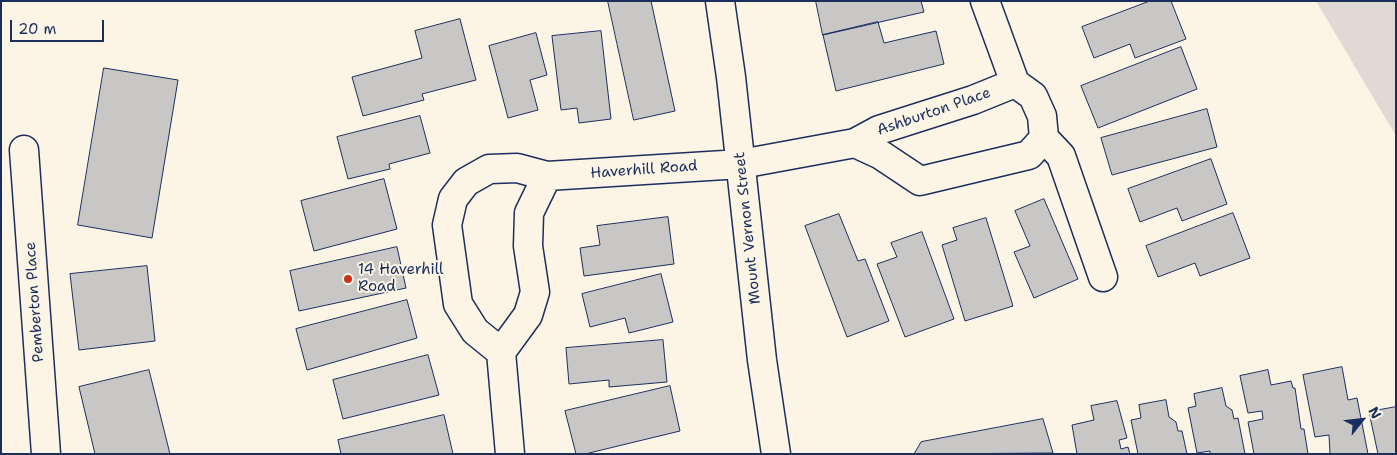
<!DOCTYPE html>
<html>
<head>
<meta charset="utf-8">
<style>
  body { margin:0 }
  #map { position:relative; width:1397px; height:455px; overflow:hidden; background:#fcf5e5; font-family:"Shantell Sans",sans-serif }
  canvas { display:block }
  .frame { position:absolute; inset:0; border:2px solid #1b2f5e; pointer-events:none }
  .north { position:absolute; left:1337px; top:395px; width:50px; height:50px; -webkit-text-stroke:4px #fcf5e5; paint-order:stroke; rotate:61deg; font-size:14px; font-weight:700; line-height:20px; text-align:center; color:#1b2f5e }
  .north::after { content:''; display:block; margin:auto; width:18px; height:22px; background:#1b2f5e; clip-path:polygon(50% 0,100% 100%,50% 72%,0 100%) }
  .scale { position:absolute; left:10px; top:20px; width:94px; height:22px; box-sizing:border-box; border:2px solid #1b2f5e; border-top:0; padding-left:6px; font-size:15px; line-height:18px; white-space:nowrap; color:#1b2f5e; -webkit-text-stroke:4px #fcf5e5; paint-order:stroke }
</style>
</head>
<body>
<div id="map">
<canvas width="1397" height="455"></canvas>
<div class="frame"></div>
<div class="north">N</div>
<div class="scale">20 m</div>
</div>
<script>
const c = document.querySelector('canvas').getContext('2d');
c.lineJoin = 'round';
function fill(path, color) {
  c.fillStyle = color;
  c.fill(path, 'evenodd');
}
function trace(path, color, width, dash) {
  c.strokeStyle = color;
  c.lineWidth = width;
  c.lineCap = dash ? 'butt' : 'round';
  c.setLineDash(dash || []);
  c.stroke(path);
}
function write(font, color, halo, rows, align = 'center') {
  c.font = font + ' "Shantell Sans",sans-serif';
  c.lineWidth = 4;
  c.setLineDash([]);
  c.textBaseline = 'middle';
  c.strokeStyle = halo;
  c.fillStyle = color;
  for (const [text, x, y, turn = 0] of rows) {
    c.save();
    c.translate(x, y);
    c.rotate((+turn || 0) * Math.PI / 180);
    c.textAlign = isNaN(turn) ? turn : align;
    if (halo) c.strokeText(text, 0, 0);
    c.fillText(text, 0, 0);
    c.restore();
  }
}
fill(new Path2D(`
  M1316 1H1396V136Z`), '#dfdbd4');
const building = new Path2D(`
  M608 1H651L675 111 634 120Z
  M816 1H921L924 12 823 35Z
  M1150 1H1171L1186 39 1135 58 1130 44 1094 58 1082 27Z
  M460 19 476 80 422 94 424 100 363 116 352 77 422 58 415 31Z
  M878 22 884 43 936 31 944 64 836 91 823 35Z
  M601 31 611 119 579 123 577 108 561 110 552 36Z
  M536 33 547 75 530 80 538 110 508 118 489 46Z
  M1181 47 1197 89 1098 128 1081 86Z
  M104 68 178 80 152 238 78 225Z
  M1207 109 1217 147 1112 175 1101 138Z
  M420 116 430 153 389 164 390 169 348 179 337 137Z
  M1211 159 1227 204 1182 221 1177 208 1140 222 1128 189Z
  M384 179 397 229 314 251 301 201Z
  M1044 199 1078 279 1034 298 1014 252 1030 246 1015 211Z
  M1233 213 1250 258 1200 276 1195 263 1158 277 1146 246Z
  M839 214 858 261 865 259 889 321 847 337 805 226Z
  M668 217 674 264 584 276 580 248 600 245 597 226Z
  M986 218 1013 306 965 321 942 245 957 240 953 228Z
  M922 232 954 319 905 337 877 264 897 257 891 243Z
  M397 247 406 288 299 311 290 271Z
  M147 266 155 341 79 350 70 274Z
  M661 274 673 322 629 333 625 318 590 327 582 294Z
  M407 300 417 338 307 370 296 329Z
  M663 340 667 382 609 387V380L569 384 566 348Z
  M428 355 439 395 343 419 333 380Z
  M1342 367 1348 400 1357 398 1368 454H1330L1329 435 1315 437 1303 375Z
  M149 370 170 454H95L79 387Z
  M1268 370 1271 385 1291 381 1293 388H1295L1301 429H1304L1308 454H1254L1248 422 1263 419 1262 411 1248 413 1240 376Z
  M670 386 680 431 585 454H576L565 411Z
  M1222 388 1226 406 1232 410 1234 419 1238 418 1245 454H1210V451L1197 453 1188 408 1196 406 1194 394Z
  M1166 400 1169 417 1176 422 1178 431H1182L1187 454H1138L1131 420 1141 418 1139 405Z
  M1117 401 1127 438 1119 440 1121 449 1128 447 1130 454H1077L1072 425 1094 420 1091 406Z
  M1396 407V454H1378L1369 412Z
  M444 415 453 454H341L338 440Z
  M1043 419 1053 453 914 454 921 442Z`);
fill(building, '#c8c7c6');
trace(building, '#1b2f5e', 1);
const minor = new Path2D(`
  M720 1 731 77 762 360 776 454
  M1044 138 1061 156 1103 277
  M855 143 881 155 920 181 1029 155 1044 138 1042 116 1033 96 1015 83 985 1
  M24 150 46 454
  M501 352 475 331 458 304 447 225 453 199 466 182 489 169 517 168 547 176
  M510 454 501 352 528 315 535 292 528 246 529 213 547 176 741 164 855 143 879 130 973 100 1015 83`);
trace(minor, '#1b2f5e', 31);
trace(minor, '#fcf5e5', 28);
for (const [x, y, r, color] of [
  [348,279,5,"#c8321e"]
]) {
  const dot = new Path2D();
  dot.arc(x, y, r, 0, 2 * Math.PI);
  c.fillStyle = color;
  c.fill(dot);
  trace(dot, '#fcf5e5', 2);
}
write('15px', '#1b2f5e', '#fcf5e5', [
  ["Ashburton Place",934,112,-19],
  ["Haverhill Road",644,170,-4],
  ["Mount Vernon Street",748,228,-96],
  ["Pemberton Place",35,302,-94]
]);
write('15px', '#1b2f5e', '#fcf5e5', [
  ["14 Haverhill",358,270],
  ["Road",358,287]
], 'left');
</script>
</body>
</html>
